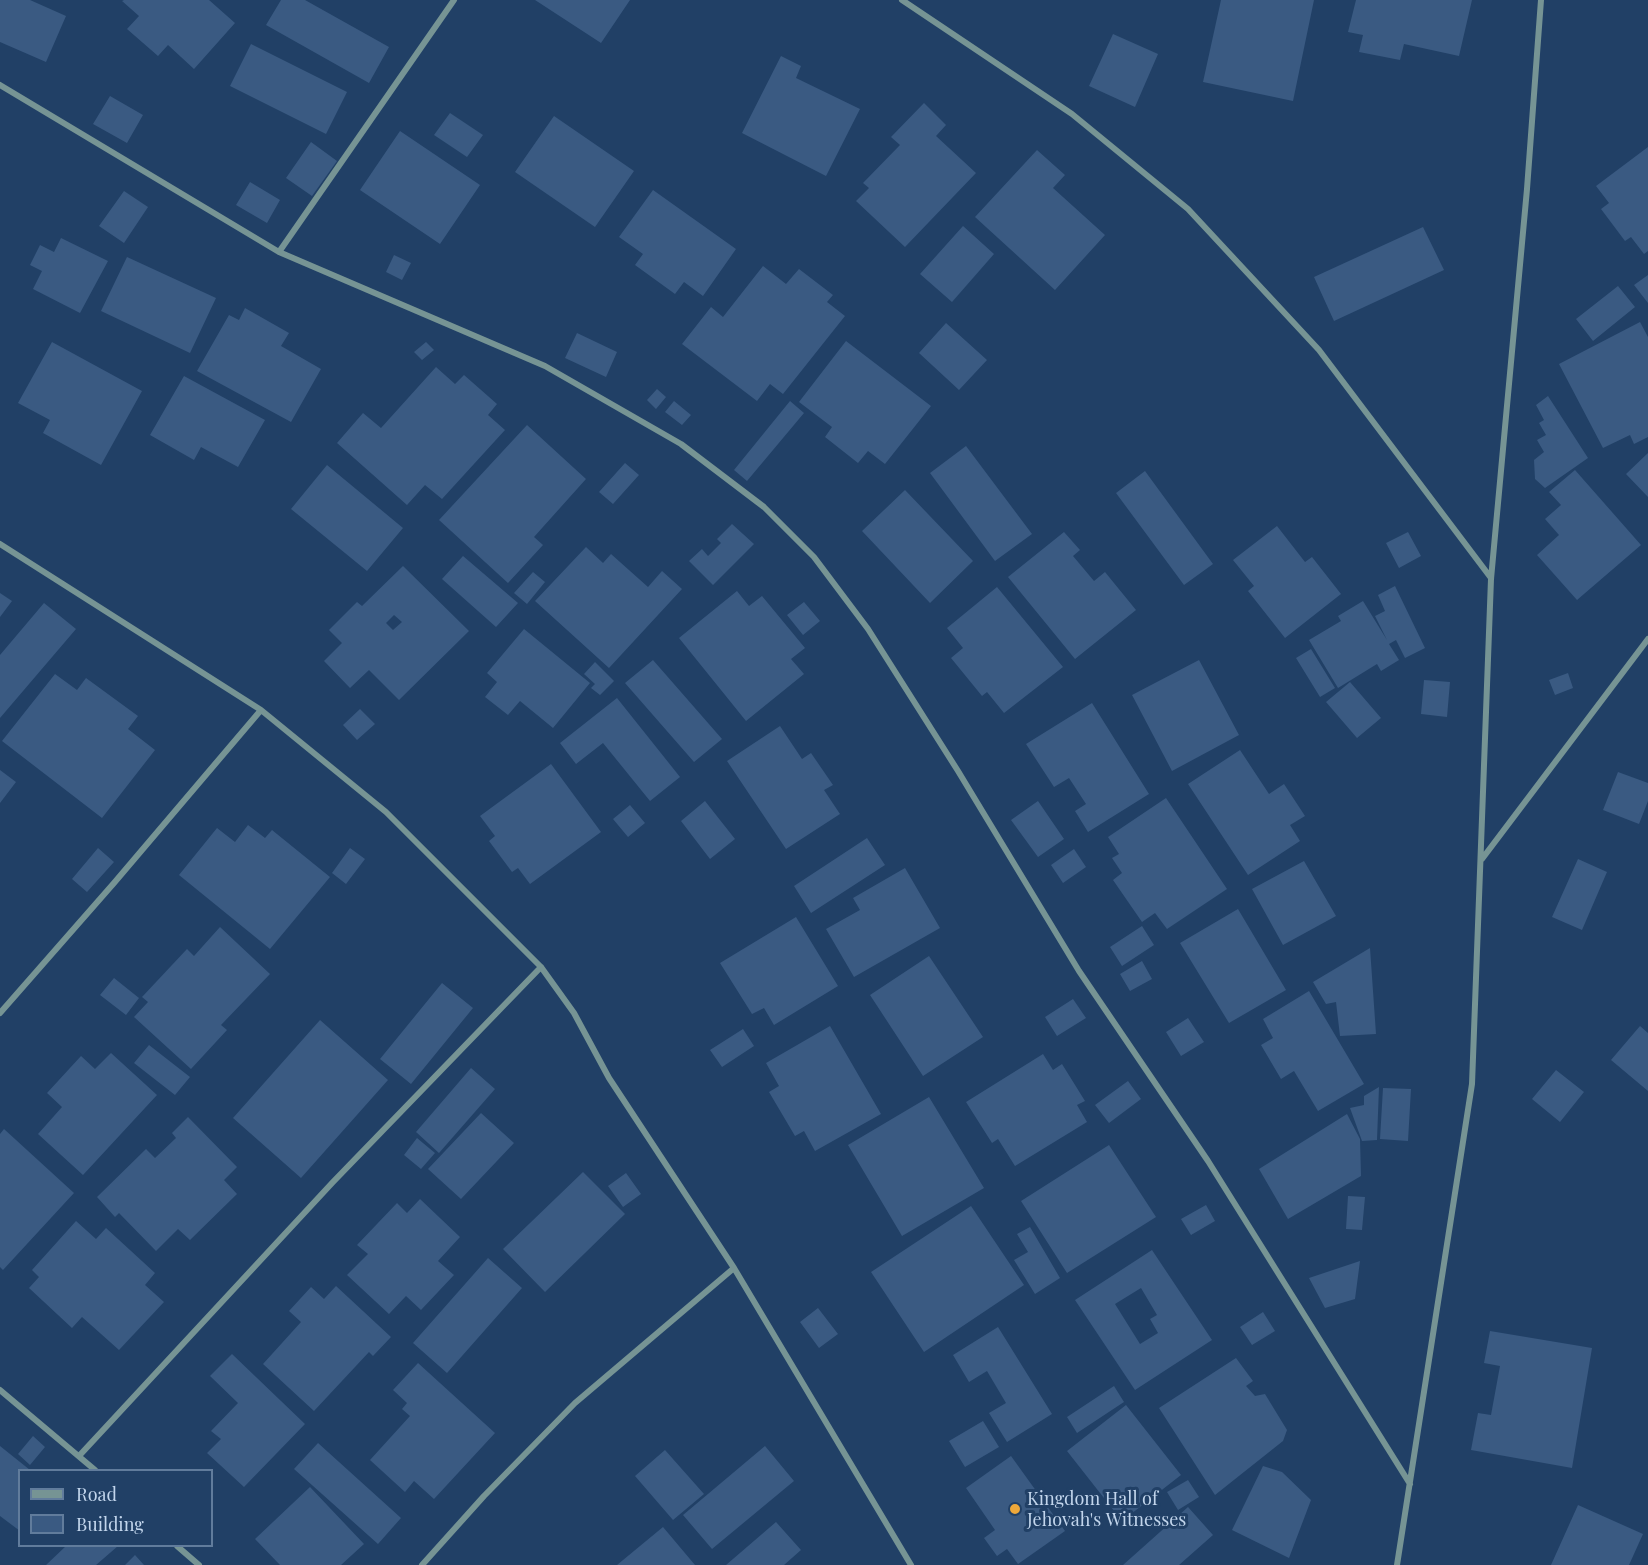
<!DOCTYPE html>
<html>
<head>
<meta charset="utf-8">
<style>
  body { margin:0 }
  #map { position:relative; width:1648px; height:1565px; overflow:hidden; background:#214066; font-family:"Playfair Display",serif }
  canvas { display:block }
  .legend { position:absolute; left:18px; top:1469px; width:195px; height:78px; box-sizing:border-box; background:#214066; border:2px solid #617c9c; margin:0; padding:8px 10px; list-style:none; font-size:18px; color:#c2d5ec }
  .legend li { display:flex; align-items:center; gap:12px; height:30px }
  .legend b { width:30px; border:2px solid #617c9c }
</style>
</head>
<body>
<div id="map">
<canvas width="1648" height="1565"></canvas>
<ul class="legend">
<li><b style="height:8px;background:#769494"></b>Road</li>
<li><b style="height:16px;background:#3a5a82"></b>Building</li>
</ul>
</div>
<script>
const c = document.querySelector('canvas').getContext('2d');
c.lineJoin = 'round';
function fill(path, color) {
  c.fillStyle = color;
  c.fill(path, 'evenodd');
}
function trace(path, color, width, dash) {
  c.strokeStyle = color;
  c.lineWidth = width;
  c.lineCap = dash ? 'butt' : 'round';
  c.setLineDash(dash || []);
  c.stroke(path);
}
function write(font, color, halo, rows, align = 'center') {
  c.font = font + ' "Playfair Display",serif';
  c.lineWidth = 6;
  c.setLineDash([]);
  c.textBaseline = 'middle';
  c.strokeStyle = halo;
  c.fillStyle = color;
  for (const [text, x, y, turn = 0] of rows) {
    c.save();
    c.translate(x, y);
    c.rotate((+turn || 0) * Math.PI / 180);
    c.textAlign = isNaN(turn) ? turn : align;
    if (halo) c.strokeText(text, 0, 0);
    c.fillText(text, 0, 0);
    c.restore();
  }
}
fill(new Path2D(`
  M0 0H30L66 16 46 62 0 42Z
  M124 0H209L235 23 194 69 168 45 158 56 127 29 139 16 122 1Z
  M281 0H305L389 47 369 83 266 25Z
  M535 0H630L601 43Z
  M1221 0H1314L1293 101 1203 82Z
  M1356 0H1472L1459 56 1404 44 1400 60 1359 52 1363 35 1348 32Z
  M1113 34 1158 54 1135 107 1089 86Z
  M251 44 347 92 326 134 230 86Z
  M781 56 801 66 796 78 860 109 826 176 742 133Z
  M110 96 143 115 127 143 93 124Z
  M924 103 946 125 936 136 976 173 905 247 856 201 869 188 863 183 900 145 891 137Z
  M450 113 483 135 467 157 434 135Z
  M554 116 634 171 595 227 515 172Z
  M400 131 480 185 440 244 360 190Z
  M311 142 337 161 312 196 286 178Z
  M1648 147V251L1644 254 1631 237 1625 241 1601 209 1609 203 1596 186Z
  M1037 150 1065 175 1053 188 1105 235 1055 290 975 217Z
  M250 182 280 200 267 223 236 205Z
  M653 190 736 249 703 296 684 282 675 294 635 265 643 254 619 237Z
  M124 191 148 207 124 243 99 226Z
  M963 226 994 254 952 302 920 274Z
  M1423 227 1444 270 1334 321 1314 277Z
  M61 238 108 261 80 313 33 289 42 271 30 265 40 245 54 252Z
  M394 255 411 263 402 280 386 272Z
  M127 257 216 298 190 353 101 311Z
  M763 266 786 284 799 269 833 295 827 302 845 316 783 394 770 384 757 401 682 344 711 307 723 317Z
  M1648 275V303L1634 285Z
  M1618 286 1635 307 1593 341 1576 319Z
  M245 308 289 333 281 346 321 369 291 422 197 371 229 315 239 320Z
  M1640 322 1648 337V437L1634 444 1630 435 1603 448 1559 364Z
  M946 323 987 360 959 390 919 353Z
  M577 333 617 352 606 377 565 358Z
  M846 341 931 406 885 464 868 451 858 463 825 437 832 427 799 402Z
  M52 342 142 391 101 465 43 433 50 420 18 403Z
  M426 342 434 350 422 360 414 352Z
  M436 367 455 384 464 375 497 404 488 415 505 430 442 499 425 485 407 505 337 443 363 413 381 428Z
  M184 376 265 420 238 467 201 447 194 460 150 435Z
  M657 389 666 397 656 409 647 400Z
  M1548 396 1588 458 1545 488 1535 479 1534 460 1544 452 1537 440 1546 435 1539 423 1544 420 1536 405Z
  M674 401 691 415 682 425 665 412Z
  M790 401 804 413 747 481 734 470Z
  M527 425 586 479 534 537 543 545 508 583 439 520Z
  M966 446 1032 534 995 561 930 473Z
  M1648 453V497L1626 474Z
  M625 463 639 475 613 504 599 492Z
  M327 465 403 528 367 571 291 509Z
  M1575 470 1641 545 1577 600 1537 555 1559 535 1545 519 1561 505 1549 492Z
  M1145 471 1213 564 1184 585 1116 493Z
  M905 490 973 561 930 603 862 531Z
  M732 524 754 544 713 585 689 561 702 549 708 556 721 543 717 539Z
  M1277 526 1305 562 1312 557 1341 594 1285 638 1248 591 1254 586 1233 560Z
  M1064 532 1080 550 1073 556 1094 581 1105 572 1136 610 1075 659 1008 577Z
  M1408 532 1421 556 1399 568 1386 543Z
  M586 547 603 563 611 554 648 587 662 571 682 589 609 668 535 601Z
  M463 556 518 603 496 627 442 579Z
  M403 566 469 631 399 700 369 670 350 688 324 661 342 643 329 630 357 602 362 606ZM394 615 402 622 393 630 386 623Z
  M533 572 545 582 527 604 514 593Z
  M1395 586 1425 648 1405 658 1396 640 1389 644 1399 660 1381 671 1377 664 1338 688 1309 640 1341 621 1338 616 1363 601 1387 640 1375 616 1385 611 1378 595Z
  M997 587 1063 667 1004 713 987 692 982 696 951 658 963 648 947 628Z
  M737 591 749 606 762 596 805 648 791 659 804 674 746 721 679 638Z
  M0 593 12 601 0 617Z
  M804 602 820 621 803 635 787 615Z
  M44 603 76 629 0 718V655Z
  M524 629 590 683 553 728 520 701 508 715 485 697 497 682 487 673Z
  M1311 649 1335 688 1320 697 1296 658Z
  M653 660 722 739 694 762 625 683Z
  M1199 660 1239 735 1172 771 1132 695Z
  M595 662 614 681 600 695 591 688 595 684 584 674Z
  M1568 673 1573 688 1555 695 1549 680Z
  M55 674 77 690 86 678 138 716 128 729 155 750 102 818 2 741Z
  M1424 680 1450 682 1447 717 1421 714Z
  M1350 682 1381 718 1357 738 1326 702Z
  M617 698 680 777 650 801 603 743 576 764 560 743Z
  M1092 703 1149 794 1088 832 1075 811 1086 804 1069 778 1054 787 1026 744Z
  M360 709 375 724 357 740 343 725Z
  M780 726 802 759 811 753 833 785 824 790 840 814 786 849 727 761Z
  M1240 750 1269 794 1284 784 1305 816 1290 825 1300 841 1248 875 1188 784Z
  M551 764 601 832 530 884 518 868 512 872 489 841 495 836 480 816Z
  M0 770 16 782 0 803Z
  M1618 772 1648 783V801L1639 824 1603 810Z
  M1166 798 1227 889 1167 929 1155 913 1142 922 1113 880 1122 873 1112 858 1119 854 1108 837Z
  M705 801 735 839 710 859 681 821Z
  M1038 801 1064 839 1038 857 1011 820Z
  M630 805 645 823 628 837 613 819Z
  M248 825 265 838 272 830 330 877 270 949 179 875 217 828 235 842Z
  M867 838 885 865 811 913 794 886Z
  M98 848 114 862 87 892 72 879Z
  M350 848 365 859 346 884 332 873Z
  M1074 849 1086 867 1063 883 1051 865Z
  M1578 859 1607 872 1582 930 1552 917Z
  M1304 861 1336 916 1283 945 1252 889Z
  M905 868 940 928 854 977 826 929 860 910 853 898Z
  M1238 909 1286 990 1229 1023 1180 943Z
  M796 917 838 986 774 1025 764 1008 752 1014 720 963Z
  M1142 926 1154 945 1122 966 1110 947Z
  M220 927 270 974 221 1025 227 1030 191 1069 134 1017 148 1002 142 997 187 949 194 956Z
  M1370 948 1376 1034 1340 1036 1336 1002 1326 1004 1313 982Z
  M929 956 983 1037 923 1076 870 995Z
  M1142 961 1152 979 1130 991 1120 974Z
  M114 978 139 998 126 1015 100 995Z
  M442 983 473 1008 411 1084 380 1059Z
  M1309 991 1364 1084 1318 1111 1294 1071 1281 1079 1261 1045 1273 1038 1263 1019Z
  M1073 999 1086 1018 1057 1036 1045 1017Z
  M1188 1018 1204 1042 1181 1056 1166 1032Z
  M320 1020 388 1080 301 1178 233 1118Z
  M830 1026 881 1114 815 1151 804 1131 795 1136 769 1092 779 1086 766 1063Z
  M1640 1026 1648 1033V1091L1611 1060Z
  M743 1029 754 1046 722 1067 710 1050Z
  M149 1045 190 1077 175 1095 134 1063Z
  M111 1053 157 1095 83 1175 38 1134 62 1107 47 1093 81 1056 95 1069Z
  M1043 1054 1053 1070 1062 1064 1085 1101 1077 1105 1087 1122 1015 1166 998 1139 992 1143 966 1102Z
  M471 1068 495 1089 439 1153 416 1132Z
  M1556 1070 1584 1092 1560 1122 1532 1099Z
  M1128 1081 1141 1099 1109 1123 1095 1105Z
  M1379 1087 1377 1140 1362 1141 1350 1108 1364 1105V1096Z
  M1383 1088 1411 1089 1408 1141 1380 1139Z
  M929 1097 984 1188 902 1236 848 1145Z
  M481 1113 514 1143 461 1199 428 1169Z
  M1347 1114 1360 1139 1361 1176 1288 1219 1259 1169Z
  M188 1117 237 1167 224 1180 237 1194 190 1240 178 1229 156 1251 119 1213 115 1217 97 1197 146 1149 155 1158 176 1138 172 1133Z
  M4 1129 74 1193 3 1270 0 1267V1134Z
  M417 1138 435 1153 421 1169 404 1155Z
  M1109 1145 1156 1217 1067 1273 1021 1201Z
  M583 1172 625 1214 545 1292 503 1249Z
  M626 1173 641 1194 623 1207 608 1186Z
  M1348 1196 1365 1197 1362 1230 1346 1229Z
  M420 1199 460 1237 438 1261 454 1275 421 1310 406 1296 389 1314 347 1275 368 1254 357 1245 397 1203 407 1213Z
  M1206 1205 1215 1221 1191 1235 1181 1219Z
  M971 1206 1024 1285 924 1352 871 1272Z
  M76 1221 96 1239 106 1228 155 1273 145 1285 164 1302 119 1350 82 1317 72 1328 29 1288 39 1277 32 1270Z
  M1030 1227 1060 1278 1035 1294 1014 1260 1028 1252 1017 1234Z
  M1152 1250 1212 1340 1135 1390 1075 1300ZM1141 1288 1157 1315 1150 1319 1158 1333 1140 1344 1115 1304Z
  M488 1258 522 1288 447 1373 413 1343Z
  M1360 1261 1355 1299 1325 1308 1309 1278Z
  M336 1286 391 1337 373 1356 369 1352 314 1411 263 1364 301 1322 289 1311 311 1287 324 1299Z
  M818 1308 838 1334 819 1348 800 1322Z
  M1263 1312 1275 1331 1252 1345 1240 1327Z
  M998 1327 1052 1414 1007 1442 989 1413 1006 1403 987 1371 969 1382 953 1355Z
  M1490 1331 1592 1348 1572 1468 1471 1450 1478 1413 1491 1415 1500 1366 1484 1363Z
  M232 1354 305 1424 244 1487 207 1453 221 1439 211 1431 238 1403 210 1376Z
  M1236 1358 1253 1381 1246 1386 1255 1396 1265 1394 1287 1430 1283 1441 1215 1495 1159 1408Z
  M418 1363 495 1433 434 1499 414 1481 405 1492 370 1460 410 1416 402 1409 407 1403 393 1390Z
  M1114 1386 1124 1402 1077 1433 1067 1417Z
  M1126 1405 1181 1475 1122 1521 1067 1451Z
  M983 1421 999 1447 965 1467 949 1441Z
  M33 1436 45 1447 30 1465 18 1454Z
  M318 1443 401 1518 378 1544 294 1469Z
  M0 1446 30 1470H20V1531L0 1516Z
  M765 1446 794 1481 712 1549 683 1515Z
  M665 1450 704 1494 673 1520 635 1476Z
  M1011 1456 1065 1531 1018 1564 1007 1549 997 1556 984 1538 995 1530 966 1488Z
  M1263 1466 1282 1472 1311 1500 1289 1558 1232 1530Z
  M1188 1480 1199 1497 1178 1510 1167 1492Z
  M310 1487 364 1544 341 1565H280L255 1539Z
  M1578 1505 1643 1534 1629 1565H1551Z
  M1188 1507 1213 1535 1179 1565H1123Z
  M776 1522 801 1550 784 1565H726Z
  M663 1527 695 1565H617Z
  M66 1546H118L96 1565H46Z
  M135 1555 144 1565H125Z`), '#3a5a82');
trace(new Path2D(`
  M902 0 1072 114 1188 209 1319 350 1491 578
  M0 85 279 252 545 366 681 444 764 507 814 557 868 629 958 771 1079 971 1208 1161 1410 1484
  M279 252 454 0
  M0 544 261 710 386 812 541 967 574 1013 609 1078 734 1268 911 1565
  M1482 859 1648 639
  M0 1013 114 883 261 710
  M0 1390 95 1470
  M79 1456 333 1182 541 967
  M177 1546 199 1565
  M422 1565 484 1496 575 1403 734 1268
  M1397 1565 1472 1084 1491 579 1527 189 1541 0`), '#769494', 6);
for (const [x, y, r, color] of [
  [1015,1509,6,"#eda83b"]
]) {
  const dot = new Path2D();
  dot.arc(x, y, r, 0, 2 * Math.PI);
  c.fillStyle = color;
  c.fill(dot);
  trace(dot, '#214066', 2);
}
write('18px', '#c2d5ec', '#214066', [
  ["Kingdom Hall of",1027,1499],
  ["Jehovah's Witnesses",1027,1520]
], 'left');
</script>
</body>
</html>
